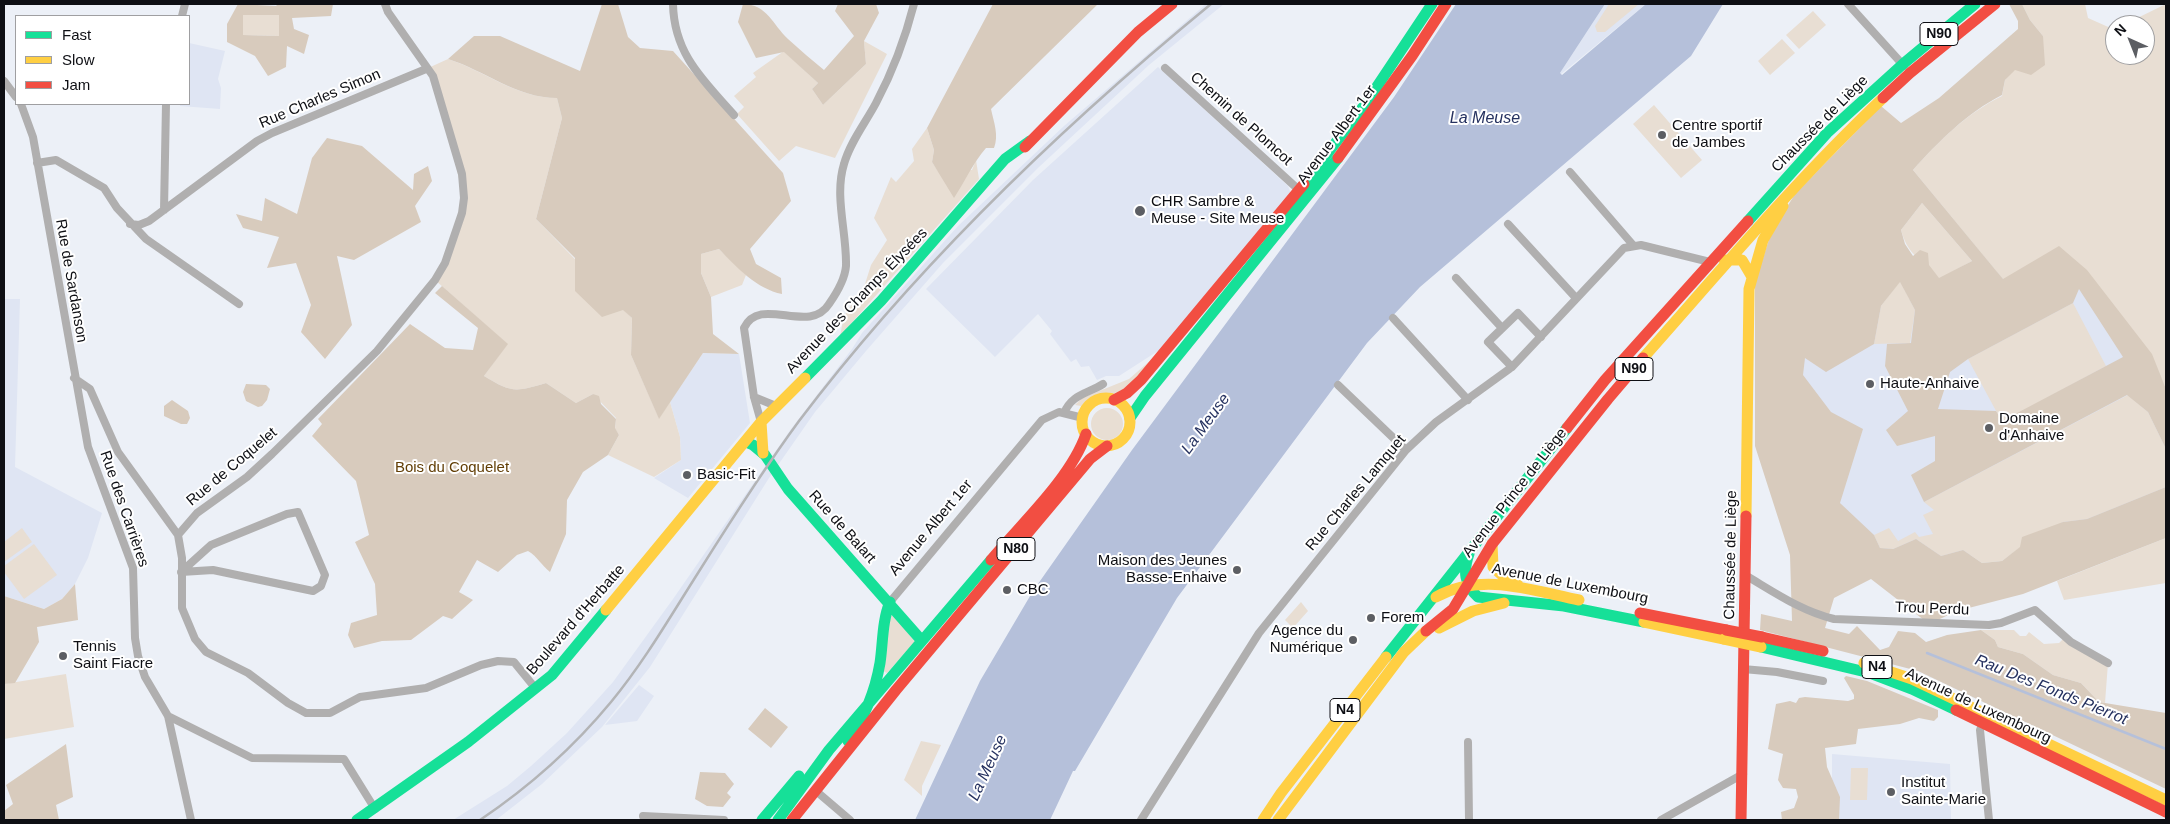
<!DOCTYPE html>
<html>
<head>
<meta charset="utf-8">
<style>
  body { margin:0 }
  #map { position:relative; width:2170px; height:824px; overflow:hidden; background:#ecf0f7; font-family:Arial,sans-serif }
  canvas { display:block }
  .frame { position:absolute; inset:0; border:5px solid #0e0f14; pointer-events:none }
  .legend { position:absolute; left:15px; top:15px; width:175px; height:90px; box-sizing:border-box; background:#fff; border:1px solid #9f9fa1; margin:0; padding:6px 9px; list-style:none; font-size:15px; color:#0e0f14 }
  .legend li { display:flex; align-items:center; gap:10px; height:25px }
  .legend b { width:25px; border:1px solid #9f9fa1 }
  .north { position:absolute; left:2105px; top:15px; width:50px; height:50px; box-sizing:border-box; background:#fff; border:1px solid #9f9fa1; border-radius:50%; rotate:316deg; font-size:14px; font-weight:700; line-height:20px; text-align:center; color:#0e0f14 }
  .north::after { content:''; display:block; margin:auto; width:18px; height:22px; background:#5c5e63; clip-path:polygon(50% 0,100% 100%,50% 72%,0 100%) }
</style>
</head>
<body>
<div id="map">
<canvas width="2170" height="824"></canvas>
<div class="frame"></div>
<ul class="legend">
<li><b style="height:6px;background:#16e098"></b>Fast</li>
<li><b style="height:6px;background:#ffcf43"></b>Slow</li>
<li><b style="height:6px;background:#f24e42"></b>Jam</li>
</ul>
<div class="north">N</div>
</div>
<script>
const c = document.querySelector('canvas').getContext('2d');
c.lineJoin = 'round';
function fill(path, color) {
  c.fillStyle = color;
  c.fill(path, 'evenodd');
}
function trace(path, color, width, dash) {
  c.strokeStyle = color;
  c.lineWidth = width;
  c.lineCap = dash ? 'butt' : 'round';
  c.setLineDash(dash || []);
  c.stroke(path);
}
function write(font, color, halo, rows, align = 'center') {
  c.font = font + ' Arial,sans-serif';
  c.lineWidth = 4;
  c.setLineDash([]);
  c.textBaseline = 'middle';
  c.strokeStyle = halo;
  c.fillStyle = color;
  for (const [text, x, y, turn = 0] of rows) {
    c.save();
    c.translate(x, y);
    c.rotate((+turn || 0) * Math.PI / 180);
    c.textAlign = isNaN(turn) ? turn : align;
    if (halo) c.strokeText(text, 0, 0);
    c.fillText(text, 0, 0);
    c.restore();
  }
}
fill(new Path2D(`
  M1206 4H1224L1149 65 1039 167 943 263 866 351 815 412 769 478 650 667 602 727 542 784 496 820H453L507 786 531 766 567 733 613 682 673 599 791 429 852 349 862 333 958 226 1064 126Z
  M1605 4H1646L1560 75V73Z
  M189 43 225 51 218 79 221 88 220 109 180 106V104H189Z
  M1158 67 1288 186 1291 194 1161 349 1119 376H1106L1097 380 1089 366 1081 367 1076 359 1071 362 1050 334 1052 331 1038 314 995 357 926 289 1033 180Z
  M2058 255 2166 404V508L1871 579 1819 452 1785 334Z
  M4 299H20L15 467 102 513 88 558 75 584 62 599 44 609 4 596Z
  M703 353 739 354 750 423 688 498 654 478 681 460 680 437 670 402Z
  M639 685 654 696 637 721 605 725Z
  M1832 754 1950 764 1951 820H1832Z`), '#dfe5f3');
fill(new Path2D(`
  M1609 4H1639L1605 32H1597L1595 26Z
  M2022 4H2085L2088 18 2115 30V55H2145V25H2123L2166 4V389L2153 360 2062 252 2011 289 1913 170C1939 141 1967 113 2002 96L2005 80 2043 36 2030 20Z
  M1813 11 1826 25 1799 49 1786 35Z
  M243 15H279V36L243 35Z
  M1782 39 1795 53 1770 75 1758 61Z
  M864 41 887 54 835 158 796 146 779 161 737 114 744 107 734 96 756 77 753 73 784 51 818 83 812 89 823 105 866 64Z
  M448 59C485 71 516 98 557 98L562 118 536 219 632 318 631 355 659 418 670 402 680 437 681 460 654 477 608 455 619 435 615 429 616 418 593 394 576 403 546 383C515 392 512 393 484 376L507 344 435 280 445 263 464 198 433 76 426 69Z
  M1654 105 1702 160 1681 178 1633 124Z
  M927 128 934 150 932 162 938 171 972 170 976 160 979 179 840 336 844 316 865 284 871 265 887 240 874 218 891 177 896 182 914 161 912 149Z
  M1922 203 1972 261 1939 279C1922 255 1910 261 1901 230Z
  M719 249 746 275 742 285 711 297 701 273V254Z
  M1900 281 1915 310 1910 343 1874 344 1881 306Z
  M2073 303 2106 366 2002 422 1968 359Z
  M1160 352 1128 387 1113 394 1097 395 1081 406 1075 405 1082 398 1129 379Z
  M2128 395 2148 412 2166 449V487L2087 519 2063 522 2021 547 2002 561 1982 563 1963 550 1941 556 1916 539 1893 549 1880 548 1874 535 1889 528 1898 541 1915 532 1919 537 1933 534 1923 515 1934 510 1924 502Z
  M1091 424a16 16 0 1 1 32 0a16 16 0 1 1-32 0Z
  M22 528 32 542 4 562V542Z
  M2166 538V583L2064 600 2057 581Z
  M34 544 57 575 24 599 4 572V566Z
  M1301 602 1308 611 1293 628 1285 620Z
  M894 615 915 642 887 673 883 671 889 616Z
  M1981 630H2014L2020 636H2026L2029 632 2044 644 2059 643 2065 637 2108 663 2105 703 2099 702 2081 683 2053 675 2023 654 1998 647 1995 640Z
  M66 674 74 727 4 739V684Z
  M921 741 941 745 922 786V796L904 780Z
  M1851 768H1868L1867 800H1850Z`), '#e8ded3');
fill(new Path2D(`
  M238 4 276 6 278 4H333L331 16 292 18 294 29 309 35 304 54 287 46 286 67 268 76 255 56 227 42V24ZM279 15V36L243 35V15Z
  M602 4H618L628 37 640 48 673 51 783 173 791 201 750 249 756 264 781 278 782 294C757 289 737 268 719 249L701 254V273L711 297 713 334 739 354 703 353 659 419 631 355 632 318 623 310 602 317 575 291V258L536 219 562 118 557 98C516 98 486 71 448 59L474 36H500L580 71Z
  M743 4C767 4 773 25 788 39 800 50 812 60 824 70L854 36 835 11 838 4H876L879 13 864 41 866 64 823 105 812 89 818 83 784 52 756 58 738 22Z
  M993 4H1098L991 109C994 123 999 135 994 148H986C973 163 965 181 954 198L932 162 934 150 927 128Z
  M2009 4H2022L2030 20 2043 36 2045 65 2031 75 2015 70 2005 80 2002 95C1967 113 1939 141 1913 170L2003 279 2059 246 2087 270 2152 354 2166 389V449L2148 412 2127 395 1924 502 1911 475 1935 461V436L1897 446 1886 430 1908 411 1885 366 1887 344 1911 343 1915 310 1900 282 1881 306 1874 344 1826 372 1805 358 1803 375 1831 412 1863 429 1840 503 1874 535 1880 548 1893 549 1916 539 1941 556 1963 550 1982 563 2002 561 2020 547 2022 537 2063 522 2087 519 2166 487V538L2023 594 1957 611 1929 624 1871 579 1834 598 1825 628 1849 634 1857 626 1880 650 1889 647 1898 631 1915 633 1926 642 1947 635 1981 630 1995 640 1998 647 2023 654 2053 675 2081 683 2099 702 2166 713V789L1918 671 1760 630 1761 614 1792 621 1790 555 1755 446V283L1771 233 1795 194 1881 106 1901 123 1939 98 2018 29V21ZM1922 203 1972 261 1939 278 1929 265 1928 253 1920 250 1913 256 1905 244 1901 230ZM2079 289 2123 357 2002 421 1996 411 1938 409 1950 372 1968 359 2073 303Z
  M327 138 362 146 413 190 414 174 428 166 432 181 415 206 421 222 354 260 337 256 352 325 325 359 301 332 311 305 296 263 267 268 279 237 243 228 236 214 262 221 265 198 297 214 312 158Z
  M442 286 508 344 484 376C512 393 515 392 546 383L576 403 593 394 599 396 601 404 616 419 615 428 619 435 608 455 583 472 567 500 566 534 550 572C541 565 538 557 528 551L517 555 498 572 477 560 459 592 473 600 452 619 443 616 411 640 382 641 354 648 348 635 351 623 377 615 375 584 355 542 369 535 356 481 312 436 322 424 318 419 410 324 445 348 473 350 478 328 435 293Z
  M246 384 266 385 270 389 267 400 262 406 258 407 246 401 243 392Z
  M172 400 188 411 190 418 187 424H181L164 416V406Z
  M75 584 78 620 37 627 39 642 15 683 4 684V596L44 609 62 599Z
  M1846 676 1867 681 1938 710V717L1934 721 1919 718 1900 724 1858 729 1856 744 1825 748 1827 767 1840 797 1839 820H1782L1781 812 1794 808 1798 797 1796 789 1783 788 1778 780 1783 754 1768 749 1776 704 1790 701 1796 703 1799 698 1805 697 1848 701 1854 699V695L1844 678Z
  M765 708 788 727 771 748 748 729Z
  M66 744 73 797 56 805 59 820H4V811L13 804 6 785Z
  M700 772 725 773 734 784 727 793 731 797 723 807 707 806 695 799Z`), '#d8cbbd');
fill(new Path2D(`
  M1456 4H1605L1560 73 1562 75 1646 4H1723L1691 56 1420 287 1367 343 1177 598 1075 771H1073L1050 820H915L980 681 1033 591 1132 450 1394 97Z`), '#b5c0da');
trace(new Path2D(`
  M1927 653 2166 749`), '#b5c0da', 2.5);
trace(new Path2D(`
  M385 4 388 12 433 76 462 174 464 198 462 213 445 263 435 280 377 351 272 454 247 477 197 513 178 535 182 558V608L195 639 206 652 248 673 288 703 306 713H330L360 697 426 688 481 665 498 661 514 662 536 689
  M673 4C674 54 703 80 734 115
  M1848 4 1904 66
  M182 16 185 4
  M1165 68 1299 190
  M4 81 16 97
  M21 104 33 137 88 447 133 568 135 638 138 656 145 677 168 716 191 820
  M37 163 56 160 104 188 117 208 146 239 239 304
  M1570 172 1633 245
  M164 210 166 104
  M130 224 139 225 149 221 257 141 272 133 426 69
  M1508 224 1576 298
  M1456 278 1502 328
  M1393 318 1468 400
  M1512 367 1488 342 1518 313 1541 337
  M74 378 90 389 118 452 178 535
  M1338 385 1406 450
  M754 397 776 406
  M1064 413C1072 394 1087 394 1103 384
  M761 422 754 397 744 328C760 294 809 336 829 304 836 294 845 279 846 266 847 233 834 196 844 164 850 142 866 122 876 103 893 71 905 39 914 4
  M298 512 325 575 321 586 313 591 213 570 181 572 211 545 287 514Z
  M1745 575C1774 592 1801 611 1834 619L1989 625 2001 623 2035 610 2071 642 2108 663
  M890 602 1042 420 1059 412 1083 418
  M1743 669 1777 672 1823 681
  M168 716 252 758 344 759 375 809
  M1984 719 1980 730 1989 820
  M1468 742 1469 820
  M816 791 850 820
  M643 816 724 820
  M1141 820 1259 633 1406 450 1436 422 1512 367 1624 248 1641 245 1710 262
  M1661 820 1743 774`), '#b0afaf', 8);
trace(new Path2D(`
  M1304 184 1366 103 1432 4
  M1748 221 1827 133 1903 64 1975 4
  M805 378 881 301 1005 159 1030 141
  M1130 418 1145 396 1338 158
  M746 442 753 445 765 455 788 489 922 641
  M1469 554C1463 571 1464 584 1478 597L1564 606 1644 622
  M1761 647 1870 673 1912 689 1956 710
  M1386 657 1567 428
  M848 741C865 717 875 692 880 663 883 643 882 621 890 602
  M357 820 468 742 552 675 606 610
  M762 820 799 776
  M778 820 829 750 991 560`), '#16e098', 11);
trace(new Path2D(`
  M1724 260H1742L1752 277
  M1643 358C1721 270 1797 179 1883 98
  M1082 422a24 24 0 1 1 48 0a24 24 0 1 1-48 0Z
  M761 422 763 453
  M1746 516 1749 289 1763 240 1783 206
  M1492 544 1493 567 1505 578 1518 585
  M1436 597C1481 572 1531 590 1579 600
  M606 610 761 422 805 378
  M1644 622 1724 639
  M1439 628 1473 611 1504 603
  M1864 663 1912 679 2166 800
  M1263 820 1281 793 1386 657
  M1278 820 1404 652 1426 631`), '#ffcf43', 11);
trace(new Path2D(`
  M1883 98 1910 73 1995 4
  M1025 147 1138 32 1172 4
  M1338 158 1412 56 1446 4
  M1114 400 1127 393 1141 380 1304 184
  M1567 428 1605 380 1748 221
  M991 560C1021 524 1071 478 1086 434
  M1640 613 1726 630
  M1426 631 1453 609 1492 544 1608 399 1643 358
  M1762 637 1823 651
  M1956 710 2166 812
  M792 820 896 690 1090 459 1107 446
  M1741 820 1746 516`), '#f24e42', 11);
trace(new Path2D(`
  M480 820C529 787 573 748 611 702 644 662 670 617 698 573 730 522 763 470 799 421 917 265 1060 128 1211 4`), '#b3b4b6', 2.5);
trace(new Path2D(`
  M1724 639 1761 647`), '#ffcf43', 11);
trace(new Path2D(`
  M1726 630 1762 637`), '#f24e42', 11);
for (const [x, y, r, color] of [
  [1662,135,5,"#5c5e63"],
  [1140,211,6,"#5c5e63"],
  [1870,384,5,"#5c5e63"],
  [1989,428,5,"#5c5e63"],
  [687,475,5,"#5c5e63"],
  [1237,570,5,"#5c5e63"],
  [1007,590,5,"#5c5e63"],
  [1371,618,5,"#5c5e63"],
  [1353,640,5,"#5c5e63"],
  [63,656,5,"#5c5e63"],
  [1891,792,5,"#5c5e63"]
]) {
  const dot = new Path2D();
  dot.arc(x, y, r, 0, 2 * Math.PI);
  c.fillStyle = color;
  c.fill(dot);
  trace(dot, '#fff', 2);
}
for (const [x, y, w] of [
  [1939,34,38],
  [1634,369,38],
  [1016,549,38],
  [1877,667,30],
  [1345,710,30]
]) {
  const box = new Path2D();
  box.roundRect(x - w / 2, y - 11.5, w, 23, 4);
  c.fillStyle = '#fff';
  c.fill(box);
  trace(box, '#0e0f14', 1);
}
write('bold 14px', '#0e0f14', null, [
  ["N90",1939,34],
  ["N90",1634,369],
  ["N80",1016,549],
  ["N4",1877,667],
  ["N4",1345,710]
]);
write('15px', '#0e0f14', '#fff', [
  ["Rue Charles Simon",320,99,-23],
  ["Chemin de Plomcot",1241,119,42],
  ["Chaussée de Liège",1820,124,-45],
  ["Avenue Albert 1er",1337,135,-53],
  ["Rue de Sardanson",71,281,80],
  ["Avenue des Champs Élysées",857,301,-46],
  ["Rue de Coquelet",232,467,-40],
  ["Rue Charles Lamquet",1356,493,-50],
  ["Avenue Prince de Liège",1515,493,-52],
  ["Rue des Carrières",124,509,71],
  ["Rue de Balart",842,527,48],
  ["Avenue Albert 1er",931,528,-50],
  ["Chaussée de Liège",1731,555,-89],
  ["Avenue de Luxembourg",1570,584,11],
  ["Trou Perdu",1932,609,2],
  ["Boulevard d'Herbatte",576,620,-49],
  ["Avenue de Luxembourg",1978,706,25]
]);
write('15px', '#0e0f14', '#fff', [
  ["Centre sportif",1672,126],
  ["de Jambes",1672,143],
  ["CHR Sambre &",1151,202],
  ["Meuse - Site Meuse",1151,219],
  ["Haute-Anhaive",1880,384],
  ["Domaine",1999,419],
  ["d'Anhaive",1999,436],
  ["Basic-Fit",697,475],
  ["Maison des Jeunes",1227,561,"right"],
  ["Basse-Enhaive",1227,578,"right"],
  ["CBC",1017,590],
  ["Forem",1381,618],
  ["Agence du",1343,631,"right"],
  ["Numérique",1343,648,"right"],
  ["Tennis",73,647],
  ["Saint Fiacre",73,664],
  ["Institut",1901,783],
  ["Sainte-Marie",1901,800]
], 'left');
write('15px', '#623e05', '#fff', [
  ["Bois du Coquelet",452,468]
]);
write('italic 16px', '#263260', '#fff', [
  ["La Meuse",1485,119],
  ["La Meuse",1206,424,-54],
  ["Rau Des Fonds Pierrot",2051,690,22],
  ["La Meuse",988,768,-65]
]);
</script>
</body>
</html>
